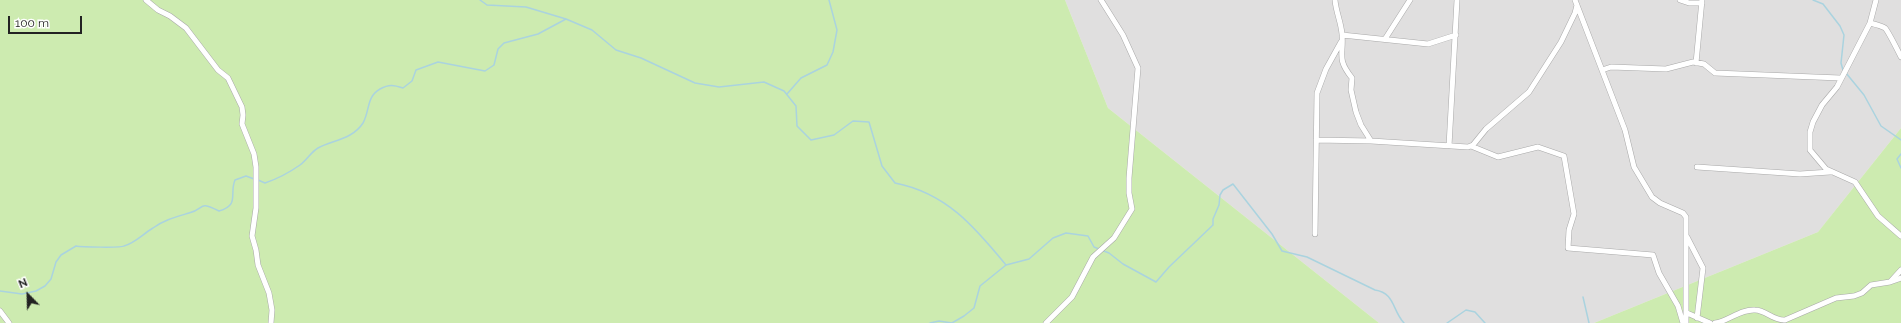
<!DOCTYPE html>
<html>
<head>
<meta charset="utf-8">
<style>
  body { margin:0 }
  #map { position:relative; width:1901px; height:323px; overflow:hidden; background:#f2efe9; font-family:Raleway,sans-serif }
  canvas { display:block }
  .north { position:absolute; left:8px; top:275px; width:40px; height:40px; -webkit-text-stroke:3px #fff; paint-order:stroke; rotate:337deg; font-size:11px; font-weight:700; line-height:16px; text-align:center; color:#222 }
  .north::after { content:''; display:block; margin:auto; width:14px; height:18px; background:#222; clip-path:polygon(50% 0,100% 100%,50% 72%,0 100%) }
  .scale { position:absolute; left:8px; top:16px; width:74px; height:18px; box-sizing:border-box; border:2px solid #222; border-top:0; padding-left:5px; font-size:12px; line-height:14px; white-space:nowrap; color:#222; -webkit-text-stroke:3px #fff; paint-order:stroke }
</style>
</head>
<body>
<div id="map">
<canvas width="1901" height="323"></canvas>
<div class="north">N</div>
<div class="scale">100 m</div>
</div>
<script>
const c = document.querySelector('canvas').getContext('2d');
c.lineJoin = 'round';
function fill(path, color) {
  c.fillStyle = color;
  c.fill(path, 'evenodd');
}
function trace(path, color, width, dash) {
  c.strokeStyle = color;
  c.lineWidth = width;
  c.lineCap = dash ? 'butt' : 'round';
  c.setLineDash(dash || []);
  c.stroke(path);
}
fill(new Path2D(`
  M1065 0H1901V128L1818 232 1594 323H1379L1108 108Z`), '#e0dfdf');
fill(new Path2D(`
  M0 0H1065L1108 108 1379 323H0Z
  M1901 128V323H1594L1818 232Z`), '#cdebb0');
trace(new Path2D(`
  M480 0 487 5 526 7 566 19 592 30 616 50 641 58 695 83 719 87 764 82 784 91 796 106 797 126 811 140 834 135 853 121 869 122 882 166 895 183C946 193 974 226 1006 265L1029 259 1053 238 1066 233 1088 236 1094 247 1109 253 1123 264 1156 282 1169 267 1213 225V219L1219 205 1220 195 1223 190 1233 184 1272 234 1282 251 1307 257 1375 290C1395 293 1392 310 1404 323
  M1813 0 1823 4 1840 26 1844 35 1841 63 1843 70
  M1846 73 1864 95 1881 126 1901 140
  M787 94 801 78 827 65 833 52 837 30 829 0
  M1901 154 1897 159 1901 168
  M258 180 265 183C277 179 290 172 300 165 307 160 311 152 318 148 332 140 352 140 363 123 370 111 366 97 380 89 389 84 394 85 403 88L412 81 416 70 438 62 485 71 494 65 498 49 504 43 538 34 566 19
  M0 291 22 294 36 291 45 286 51 279 56 262 61 255 76 246C81 247 121 248 124 246 135 243 143 234 153 228 164 220 176 217 189 213 206 209 197 200 219 211 240 205 229 194 235 180L246 176 254 179
  M1583 297 1589 323
  M930 323 939 321 952 323 964 316 974 308 980 286 1006 265
  M1447 323 1466 310 1475 312 1485 323`), '#aad3df', 1.5);
const minor = new Path2D(`
  M146 0 158 10 170 16 186 28 218 70 228 78 242 107 243 115 242 124 254 154 256 167V208L252 236 256 250 258 265 269 293 272 310 271 323
  M1335 0C1336 12 1341 22 1342 34 1344 55 1336 58 1352 78L1351 90 1356 112 1361 125 1371 141 1468 147 1473 145 1486 129 1529 92 1561 42 1575 13 1577 5
  M1575 0 1625 130 1634 167 1652 197 1660 203 1683 213 1686 217V323
  M1680 0 1689 3H1702
  M1876 0 1870 23 1837 87 1822 105 1813 122 1810 132V150L1826 169 1855 182 1878 216 1901 236
  M1870 23C1874 24 1882 26 1885 28 1888 31 1899 53 1901 57
  M1342 35 1428 44 1456 35
  M1385 39 1410 0
  M1696 63 1702 0
  M1602 70 1611 67 1666 69 1693 62 1704 64 1715 73 1840 78
  M1316 140 1371 141
  M1449 146 1457 0
  M1471 146 1498 157 1538 147 1564 156 1574 214 1569 230 1568 248 1653 255 1659 273 1678 306 1683 323
  M1697 167 1800 174 1830 172
  M1315 234 1317 93 1326 69 1341 42
  M1687 237 1703 268 1697 318
  M1891 281 1901 270
  M0 311 9 323
  M1687 313 1710 323
  M1046 323 1072 297 1093 257 1114 238 1132 209 1129 193V178L1138 68 1123 35 1101 0
  M1715 323C1729 321 1740 309 1755 310 1766 310 1773 321 1785 320L1836 298 1854 296 1862 293 1871 285 1890 282 1901 278`);
trace(minor, '#a9a9a9', 6);
trace(minor, '#fff', 5);
</script>
</body>
</html>
